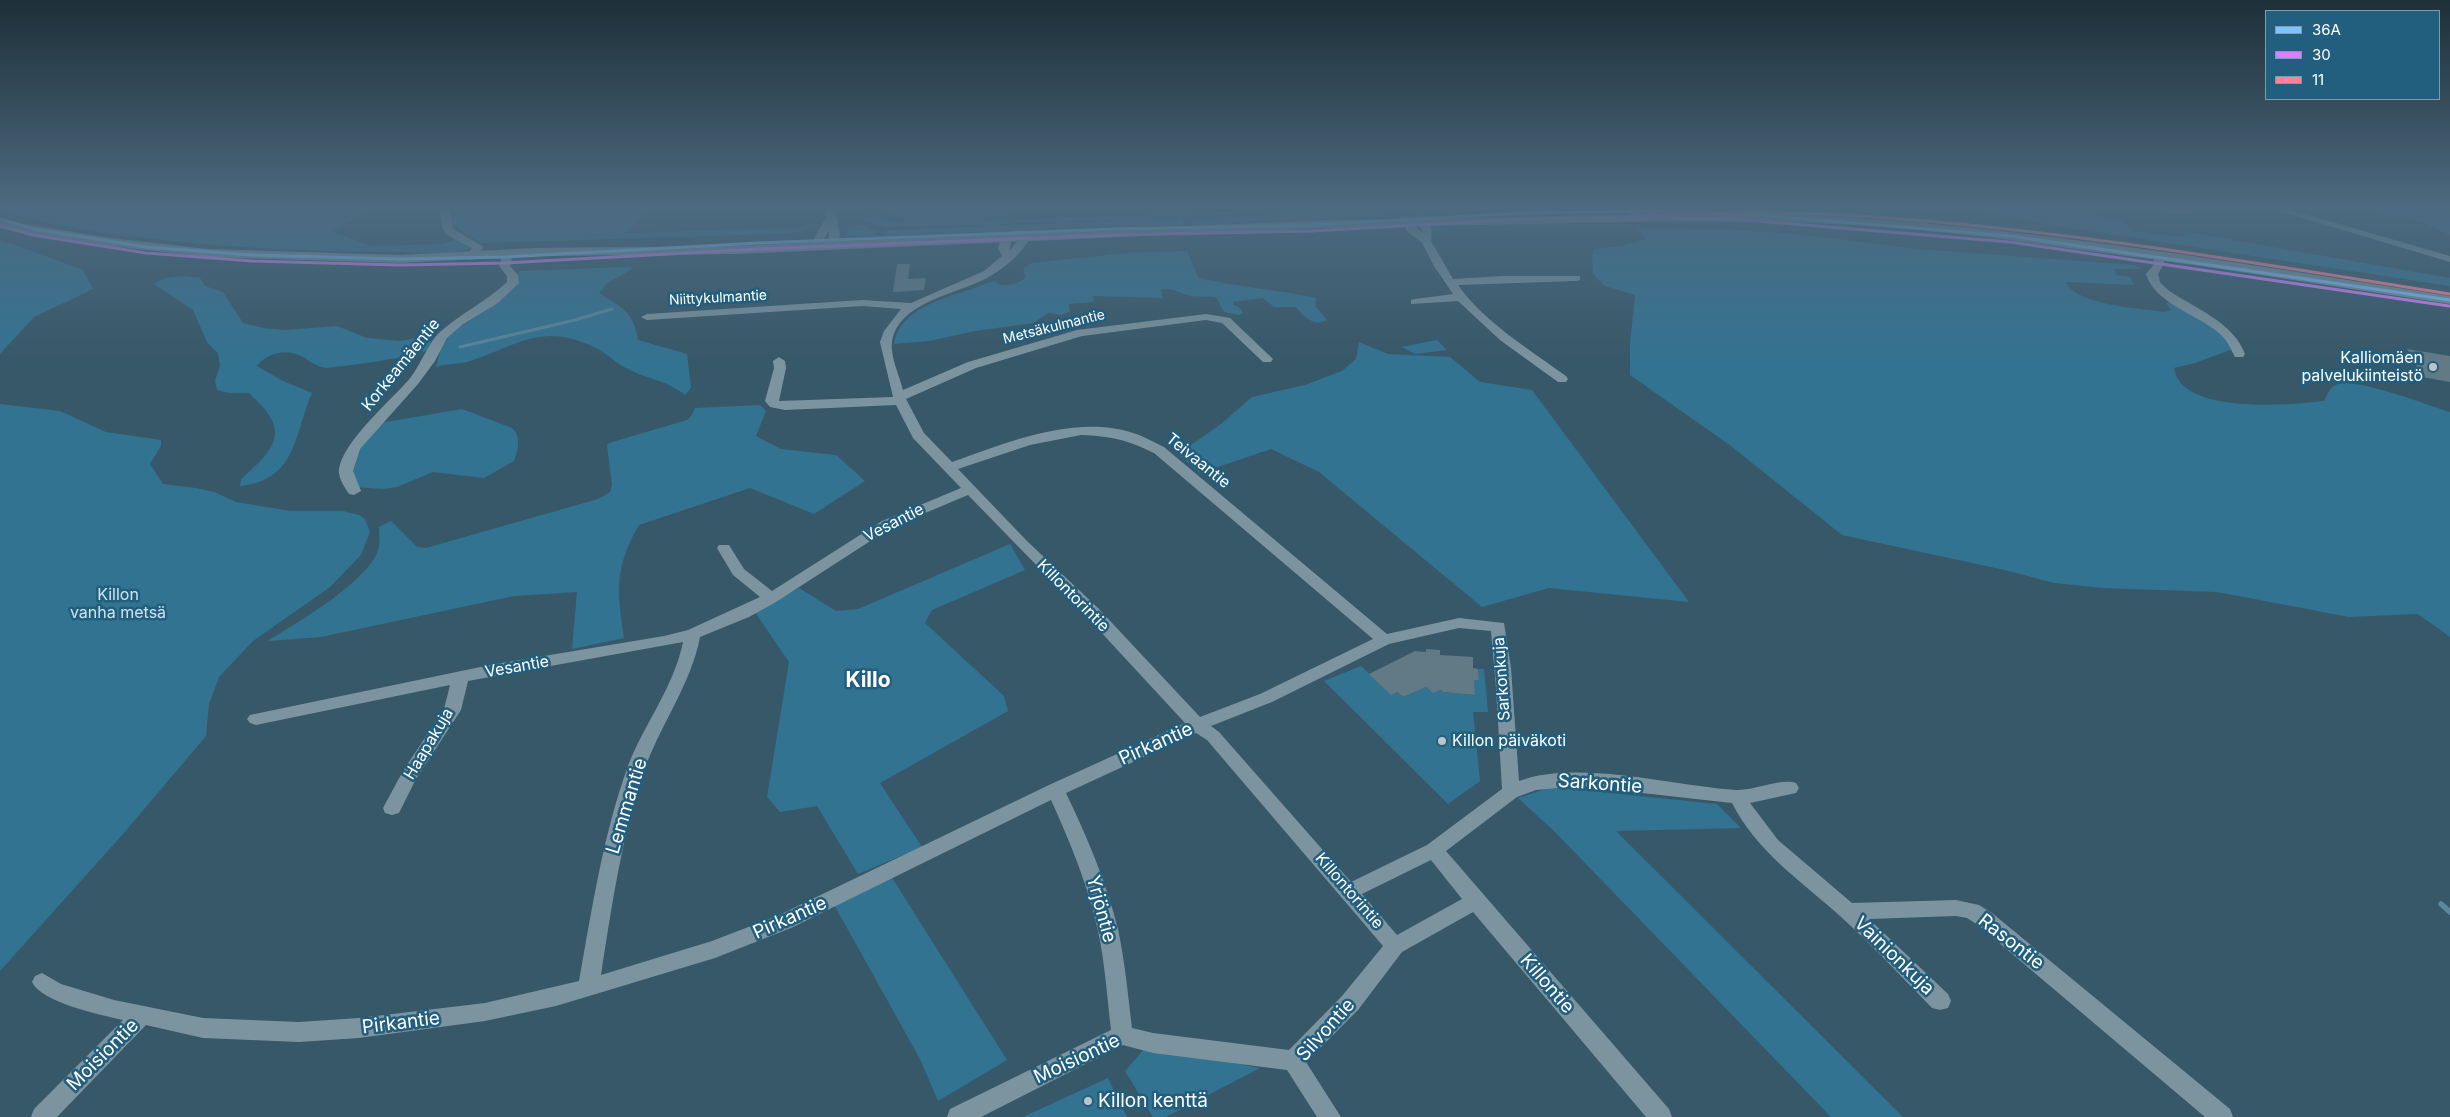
<!DOCTYPE html>
<html>
<head>
<meta charset="utf-8">
<style>
  body { margin:0 }
  #map { position:relative; width:2450px; height:1117px; overflow:hidden; background:#375868; font-family:Inter,sans-serif }
  canvas { display:block }
  .legend { position:absolute; left:2265px; top:10px; width:175px; height:90px; box-sizing:border-box; background:#225e7d; border:1px solid #7a9eb1; margin:0; padding:6px 9px; list-style:none; font-size:15px; color:#fff }
  .legend li { display:flex; align-items:center; gap:10px; height:25px }
  .legend b { width:25px; border:1px solid #7a9eb1 }
</style>
</head>
<body>
<div id="map">
<canvas width="2450" height="1117"></canvas>
<ul class="legend">
<li><b style="height:6px;background:#80c4ff"></b>36A</li>
<li><b style="height:6px;background:#d880ff"></b>30</li>
<li><b style="height:6px;background:#ff8098"></b>11</li>
</ul>
</div>
<script>
const c = document.querySelector('canvas').getContext('2d');
c.lineJoin = 'round';
function fill(path, color) {
  c.fillStyle = color;
  c.fill(path, 'evenodd');
}
function trace(path, color, width, dash) {
  c.strokeStyle = color;
  c.lineWidth = width;
  c.lineCap = dash ? 'butt' : 'round';
  c.setLineDash(dash || []);
  c.stroke(path);
}
function write(font, color, halo, rows, align = 'center') {
  c.font = font + ' Inter,sans-serif';
  c.lineWidth = 5;
  c.setLineDash([]);
  c.textBaseline = 'middle';
  c.strokeStyle = halo;
  c.fillStyle = color;
  for (const [text, x, y, turn = 0] of rows) {
    c.save();
    c.translate(x, y);
    c.rotate((+turn || 0) * Math.PI / 180);
    c.textAlign = isNaN(turn) ? turn : align;
    if (halo) c.strokeText(text, 0, 0);
    c.fillText(text, 0, 0);
    c.restore();
  }
}
fill(new Path2D(`
  M0 208H377L331 231 371 246 441 244 459 239 471 248C453 256 416 252 396 252 299 252 200 246 104 233 69 228 34 219 0 211Z
  M451 208H652L625 233 811 227 798 232 773 234 480 243 452 225Z
  M877 208H1010L1009 216C976 218 904 227 877 208Z
  M1938 208H2066L2120 220 2134 231 2182 237 2187 232 2450 278V286L2070 228 1975 211Z
  M2349 208H2450V235L2421 222Z
  M1246 211H1257V213L1105 220 1099 217Z
  M1381 211 1383 216 1191 225V219L1197 218Z
  M869 212 892 222 1009 220V224L883 227 858 218Z
  M1094 217 1095 220 1016 223V220Z
  M1182 219 1183 225 1107 226 883 236 884 232 889 230Z
  M857 225H865L876 232 875 236H848L846 232 849 227Z
  M1637 228 1723 229 1795 234 1917 249 2134 265 2141 269H2114L2116 275 2130 277 2134 285 2066 282C2075 305 2143 309 2165 312L2171 310 2166 303H2172L2220 332 2233 349 2195 363 2174 368C2180 415 2290 405 2324 401 2328 393 2330 387 2338 384 2359 378 2427 405 2450 412V637L2418 614 2349 617 2217 592 2103 588 2054 583 2005 570 1842 535 1731 446 1630 375V344L1635 295 1605 286 1593 274 1592 255 1594 249 1622 246 1646 239Z
  M0 241 18 246 83 270 93 289 34 317 0 354Z
  M1187 251 1198 277C1237 288 1277 289 1316 298L1315 306 1327 320C1314 327 1304 317 1296 307H1274L1263 298 1233 302V305L1239 307 1243 313 1239 315 1224 312 1216 297C1208 296 1199 297 1191 296 1179 294 1174 286 1161 290L1163 298 1093 296 1094 302 1069 304 1070 312 1061 315 1048 313 1033 323 975 331 929 341 894 344C901 303 956 297 987 283L996 281 997 284C1007 286 1018 285 1026 277L1023 268 1032 263 1125 253Z
  M623 267 634 268 607 283 599 293C622 307 634 312 638 340L687 354 691 388 685 395C663 378 648 380 626 368 615 363 606 352 594 347 542 322 518 345 470 361 459 365 447 363 436 367 438 359 440 349 445 342 462 314 501 309 519 281L517 274 520 271Z
  M183 276 200 278 205 286 223 292 243 323 263 328 285 330 337 326 367 338 400 341 428 336 433 347C423 357 344 366 326 368 315 366 310 361 301 356 286 348 266 353 257 366L283 381 312 393C294 435 297 480 240 486L241 479C279 446 290 430 249 393H229L217 390 215 381 220 366 218 353 207 342 193 310 154 284 165 278Z
  M1437 340 1447 350 1415 354 1402 347Z
  M1359 342 1388 354 1450 357 1480 382 1532 390 1689 602 1549 588 1482 607 1319 472 1271 449 1200 473 1178 454 1221 424 1252 397 1305 385 1342 371 1356 359Z
  M0 404 60 411 106 432 161 440V446L150 464 163 484 196 488 214 492 236 502 291 511H343L359 515 365 519 370 532 361 555 330 587 253 641 219 677 209 704 206 736 123 834 0 971Z
  M760 405 766 411 756 436 781 449 836 455 865 481 814 514 750 488 639 525C614 568 617 591 624 638L572 649 577 592 514 596 321 637 268 641C296 623 372 580 379 547 380 541 379 533 379 527L391 521 417 547 426 548 598 499 610 492 612 485 607 445 609 443 687 420 692 415 695 408Z
  M462 409 512 428C522 437 518 450 514 461L484 478 433 472 397 487 383 489 353 487 351 463 356 452 380 423Z
  M1010 544 1025 570 932 610 925 623 1004 696 1008 711 880 783 922 847 858 874 817 806 780 812 767 797 789 662 755 612 799 588 836 611 858 609Z
  M1361 666 1391 694 1397 692 1403 697 1426 687 1433 693 1441 690 1443 692 1474 695V680H1479L1478 669H1484L1488 712H1473L1480 781 1448 804 1324 681Z
  M1552 787 1717 804 1741 828 1616 831 1903 1117H1831L1555 832 1518 798Z
  M889 873 1007 1060 938 1101 920 1059 832 901Z
  M1146 1047 1260 1068 1166 1117H1153L1125 1071Z
  M1108 1078 1127 1117H1023Z`), '#337392');
trace(new Path2D(`
  M460 347 575 320 612 309`), '#5b869c', 3);
trace(new Path2D(`
  M2441 904 2450 912`), '#5b869c', 5.5);
fill(new Path2D(`
  M897 264H910L908 279 926 278 924 290 893 292Z
  M2407 349 2450 356V382L2422 377Z
  M1426 649 1440 650V655L1473 657V668L1478 669 1479 680H1474L1475 695 1443 692 1441 690 1433 693 1426 687 1403 697 1397 692 1391 695 1369 674 1415 651 1426 652Z`), '#617a86');
fill(new Path2D(`
  M440 208H450L453 229 484 247 474 259 470 260 465 257 472 248C448 235 441 238 440 208Z
  M825 208H835L840 236 837 247H829V230L819 248H811L810 246 826 217Z
  M1626 208H1636L1641 218 1640 220H1632Z
  M1644 208H1654L1660 218 1659 220H1651Z
  M2154 208H2201C2192 215 2163 215 2154 208Z
  M2269 208H2284L2450 256V262Z
  M1421 214C1431 218 1433 232 1431 241L1453 279 1503 276H1580V280L1576 281 1458 285C1485 323 1529 349 1566 376L1568 379 1566 382H1558L1500 340 1458 301 1411 304V300L1415 299 1453 294 1434 266 1422 243 1408 232 1400 218 1401 216H1409L1416 228 1423 233 1416 217Z
  M1020 230 1030 238C1022 253 1007 266 992 275 963 294 899 299 892 342 890 356 900 377 903 390L968 362 1077 330 1206 314 1230 318 1273 359 1271 362H1263L1222 323 1206 320 1082 336 976 368 906 399 924 433 952 462C1009 442 1079 412 1139 435 1148 439 1156 443 1164 447L1387 634 1459 618 1504 623 1511 668 1519 781C1577 759 1674 786 1736 790 1754 791 1781 778 1796 783L1799 788 1796 793 1750 803 1778 840 1852 903 1956 900 1979 905 1992 913 2230 1109 2233 1117H2205L1978 925 1967 918 1956 916 1869 919 1948 994 1951 1001 1948 1008 1940 1010 1932 1008C1902 977 1872 945 1840 916 1800 880 1757 852 1732 803L1579 786 1536 790 1517 797 1446 851 1669 1109 1672 1117H1646L1473 912 1402 952 1358 1010 1306 1062 1341 1117H1317L1287 1070 1153 1053 1123 1045 981 1117H947L950 1109 1111 1030C1107 997 1105 963 1098 931 1088 885 1070 842 1051 800L791 928 715 958 556 1006 485 1021 359 1038 299 1042 203 1038 146 1025 57 1117H31L34 1109 123 1020C100 1015 41 1002 32 982L35 976 42 973 61 984 114 1000 203 1018 299 1022 359 1018 485 1003 579 981C592 909 603 835 628 766 644 724 674 687 683 642L468 681 461 710 416 779 399 813 392 815 385 813 383 808 403 771 444 709 450 685 256 725 250 723 247 719 250 715 490 665 664 636 688 630 760 597 733 575 717 548 719 545H729L744 569 772 591 882 521 961 488 913 438 896 405 785 410 770 407 765 401 774 368 773 361 779 357 785 361 786 368 779 401 893 397 880 342 884 331 901 309 862 306 647 320 641 317 647 314 862 300 911 303 984 271 1002 256 998 248C1002 235 1007 232 1020 230ZM1016 235 1020 238 1010 250 1011 240ZM1081 435C1111 436 1127 440 1154 453L1373 639 1260 694 1200 717 1098 608 1027 541 958 469 1030 445ZM968 495 1086 616 1185 723 1049 785 777 916 712 941 601 975C612 905 622 833 646 766 662 722 691 684 700 637L749 617 776 602 892 527ZM1459 628 1491 631 1496 688 1502 789 1427 845 1351 882 1219 732 1211 726 1272 702 1389 644ZM1196 733 1207 740 1383 946 1342 996 1289 1050 1153 1033 1132 1028C1128 995 1125 962 1118 929 1106 881 1087 837 1066 793ZM1431 860 1462 899 1397 935 1362 894Z
  M508 251 513 254 510 266 518 275 519 283 498 303 463 324 447 338 435 361 418 384 360 449 353 471 361 491 354 495 349 494C345 488 340 481 339 473 338 445 393 399 411 377 420 365 431 339 440 332 461 313 486 302 507 282V276L499 266 503 254Z
  M2159 253 2164 256V264L2158 274 2160 282 2168 290C2196 309 2233 322 2245 354L2243 357H2235C2230 348 2228 341 2220 334 2198 314 2156 305 2146 274L2154 264V256Z`), '#7c949f');
fill(new Path2D(`
  M1733 213C1974 217 2212 259 2450 296V304L2208 267 1995 238 1893 227 1791 222 1675 221 1326 228 736 254 535 256 400 263 208 257 111 246 0 228V220L111 238 208 249 400 255 535 248 736 246 1326 220Z`), '#7a929e');
trace(new Path2D(`
  M0 219 34 229 146 247 252 255 400 259 505 257 759 243 1111 229 1311 225 1521 213 1651 211 1733 213 2011 236 2450 300`), '#80c4ff', 3);
trace(new Path2D(`
  M0 226 33 235 146 253 252 261 400 265 505 263 759 249 1111 235 1311 231 1521 219 1651 217 1733 219 2010 242 2449 306`), '#d880ff', 3);
trace(new Path2D(`
  M1638 208 1640 212C1708 212 1777 211 1845 215 2048 227 2249 262 2450 294`), '#ff8098', 3);
const sky = c.createLinearGradient(0, 0, 0, 364);
sky.addColorStop(0, '#1e3039');
sky.addColorStop(0.57, '#4d6a80');
sky.addColorStop(1, '#4d6a8000');
c.fillStyle = sky;
c.fillRect(0, 0, 2450, 364);
for (const [x, y, r, color] of [
  [2433,367,5,"#b9c5ca"],
  [1442,741,5,"#b9c5ca"],
  [1088,1101,5,"#b9c5ca"]
]) {
  const dot = new Path2D();
  dot.arc(x, y, r, 0, 2 * Math.PI);
  c.fillStyle = color;
  c.fill(dot);
  trace(dot, '#225e7d', 2);
}
write('14px', '#fff', '#225e7d', [
  ["Niittykulmantie",718,298,-3],
  ["Metsäkulmantie",1054,327,-14]
]);
write('16px', '#fff', '#225e7d', [
  ["Kalliomäen",2423,358],
  ["palvelukiinteistö",2423,376],
  ["Killon päiväkoti",1452,741,"left"]
], 'right');
write('16px', '#fff', '#225e7d', [
  ["Korkeamäentie",401,365,-51],
  ["Teivaantie",1198,461,39],
  ["Vesantie",894,523,-27],
  ["Killontorintie",1073,596,45],
  ["Vesantie",517,667,-10],
  ["Sarkonkuja",1502,679,-94],
  ["Haapakuja",429,744,-59],
  ["Killontorintie",1349,891,49]
]);
write('16px', '#c9e7f5', '#225e7d', [
  ["Killon",118,595],
  ["vanha metsä",118,613]
]);
write('19px', '#fff', '#225e7d', [
  ["Pirkantie",1156,744,-24],
  ["Sarkontie",1600,784,4],
  ["Lemmantie",627,806,-73],
  ["Yrjöntie",1101,909,75],
  ["Pirkantie",790,918,-24],
  ["Rasontie",2011,942,38],
  ["Vainionkuja",1894,956,44],
  ["Killontie",1547,984,49],
  ["Pirkantie",401,1023,-7],
  ["Silvontie",1326,1030,-48],
  ["Moisiontie",103,1055,-45],
  ["Moisiontie",1077,1059,-25]
]);
write('19px', '#fff', '#225e7d', [
  ["Killon kenttä",1098,1101]
], 'left');
write('bold 21px', '#fff', '#225e7d', [
  ["Killo",868,681]
]);
</script>
</body>
</html>
